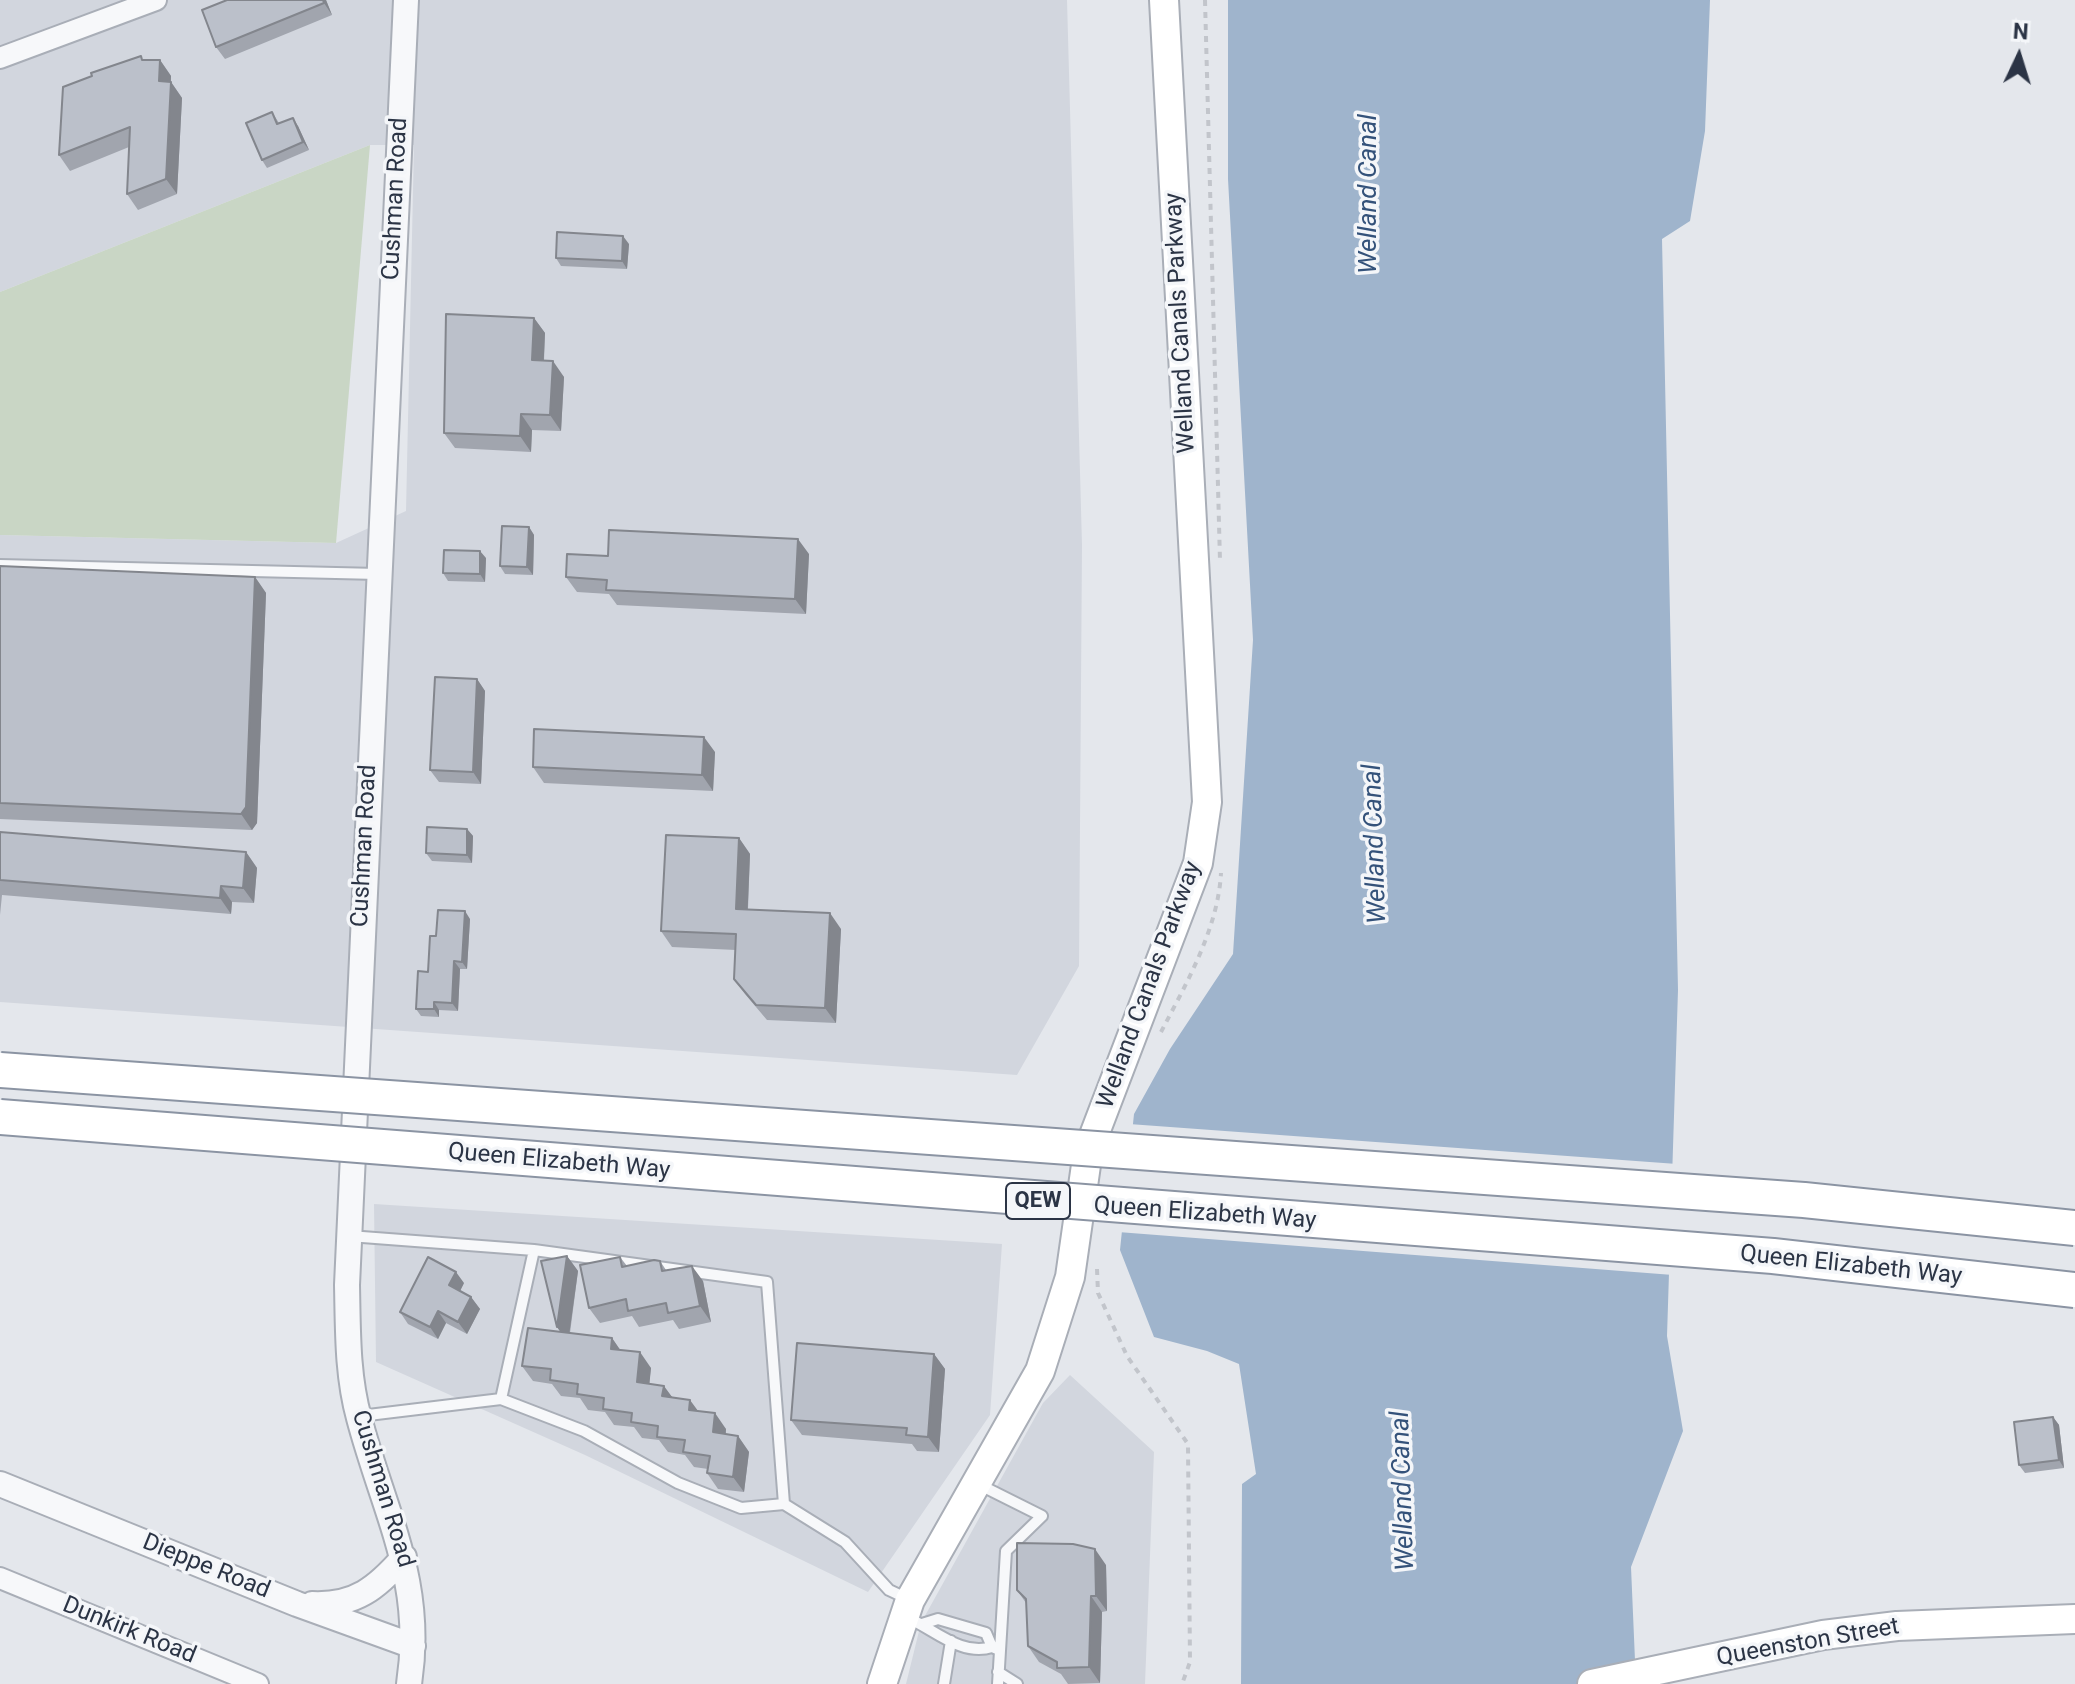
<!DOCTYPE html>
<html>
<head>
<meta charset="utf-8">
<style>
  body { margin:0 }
  #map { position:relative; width:2075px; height:1684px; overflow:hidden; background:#e4e7ec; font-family:Roboto,sans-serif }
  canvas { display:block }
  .north { position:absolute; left:1979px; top:16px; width:80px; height:80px; -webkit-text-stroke:6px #f4f6f9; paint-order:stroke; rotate:4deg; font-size:22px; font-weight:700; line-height:32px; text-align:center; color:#2b3445 }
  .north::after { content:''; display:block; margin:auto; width:28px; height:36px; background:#2b3445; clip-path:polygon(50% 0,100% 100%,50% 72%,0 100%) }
</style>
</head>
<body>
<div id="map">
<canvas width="2075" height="1684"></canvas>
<div class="north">N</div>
</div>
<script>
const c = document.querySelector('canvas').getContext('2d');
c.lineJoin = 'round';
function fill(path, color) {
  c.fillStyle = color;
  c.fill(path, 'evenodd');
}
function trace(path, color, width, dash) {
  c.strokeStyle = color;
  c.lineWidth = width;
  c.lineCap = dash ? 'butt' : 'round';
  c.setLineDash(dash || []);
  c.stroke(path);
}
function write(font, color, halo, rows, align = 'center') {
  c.font = font + ' Roboto,sans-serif';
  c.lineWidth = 7;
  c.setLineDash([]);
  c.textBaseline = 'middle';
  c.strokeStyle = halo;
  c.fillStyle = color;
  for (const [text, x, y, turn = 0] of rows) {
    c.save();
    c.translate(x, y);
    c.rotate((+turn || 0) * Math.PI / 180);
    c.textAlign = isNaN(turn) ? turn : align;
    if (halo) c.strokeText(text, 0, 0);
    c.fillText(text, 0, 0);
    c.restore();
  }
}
fill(new Path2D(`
  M0 0H1067L1082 545 1079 966 1017 1075 0 1002V535L336 543 406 511 414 145H370L0 292Z
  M374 1204 1002 1244 990 1415 868 1592 585 1455 376 1362Z
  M1070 1375 1154 1452 1145 1684H906L921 1623 1043 1403Z`), '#d2d6de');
fill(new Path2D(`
  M370 145 336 543 0 535V292Z`), '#c9d6c5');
fill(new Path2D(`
  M1228 0H1710L1705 131 1690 221 1662 239 1678 990 1667 1336 1683 1431 1631 1567 1636 1684H1241L1242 1484 1256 1474 1239 1364 1207 1351 1154 1337 1120 1250 1134 1114 1170 1049 1233 954 1253 640 1228 179Z`), '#9fb4cc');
fill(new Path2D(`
  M1129 1124 1677 1164 1673 1275 1118 1232Z`), '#e4e7ec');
const service = new Path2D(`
  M0 565 378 574
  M349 1236 534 1250 767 1282 784 1504
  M501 1399 534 1250
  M360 1416 501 1399 584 1431 678 1483 741 1508 784 1504 845 1542 889 1590 908 1599
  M978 1484 1042 1516 1006 1551 998 1684
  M906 1617C933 1628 961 1657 992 1647L999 1650
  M922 1624 938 1619 986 1633 992 1647
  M998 1672 1017 1684
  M944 1684 951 1641`);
const minor = new Path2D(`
  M0 58 156 0
  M0 1578 258 1684`);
const tertiary = new Path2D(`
  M406 0 347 1285C348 1329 347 1375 359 1418 384 1513 425 1581 409 1684
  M0 1484 297 1604 413 1646
  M312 1604C355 1606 377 1588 404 1557`);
const secondary = new Path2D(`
  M882 1684 910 1600 1040 1371 1070 1277 1088 1151 1198 863 1207 802 1164 0
  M1592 1684 1823 1635 1897 1626 2075 1619`);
trace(service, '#a9aeb7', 14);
trace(minor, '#a9aeb7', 24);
trace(tertiary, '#a9aeb7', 28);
trace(secondary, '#a9aeb7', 32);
trace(new Path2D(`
  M1205 0 1220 561
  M1161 1032C1186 984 1218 929 1221 873
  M1097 1269 1098 1293 1127 1356 1188 1444 1190 1662 1182 1684`), '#c2c5cb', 4, [6, 6]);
trace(service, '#f7f8fa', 10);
trace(minor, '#f7f8fa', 20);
trace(tertiary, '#f7f8fa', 24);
trace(secondary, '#fff', 28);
const motorwayBridge = new Path2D(`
  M0 1070 1804 1200 2075 1228
  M0 1117 1773 1256 2075 1290`);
trace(motorwayBridge, '#8b94a3', 38, []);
trace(motorwayBridge, '#fff', 34);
fill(new Path2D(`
  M227 0H326L332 15 225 59 216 47Z
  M144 60H160L171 76V82L182 98 177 194 138 210 127 194 129 147 70 171 59 155 92 76Z
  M272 112 279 123 298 126 309 150 267 168 262 160Z
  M629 244 627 269 561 266 556 258Z
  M534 318 545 333 544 361 564 377 561 431 532 430 531 452 455 448 444 433Z
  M529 527 534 535 533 575 505 574 500 566Z
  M809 554 806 614 617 605 609 594 577 592 566 577 608 556Z
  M486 558 485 582 448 581 443 573Z
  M0 566 255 577 266 593 257 823 252 830 0 819Z
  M477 679 485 691 481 784 439 782 430 770Z
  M715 752 713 791 544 783 533 767Z
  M467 829 473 836 472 863 432 861 426 853Z
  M0 832 246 852 257 868 254 903 232 902 231 914 2 895 0 915Z
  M739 838 750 854 748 909 841 929 836 1023 767 1020 745 994 734 979 736 950 672 947 661 931Z
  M470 919 467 969H460L458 1011 439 1010V1017L421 1016 416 1009 428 972 436 936Z
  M567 1256 578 1271 570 1333 612 1338 620 1350 651 1368 649 1384 698 1411 726 1429V1434L738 1436 749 1452 744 1492 718 1489 707 1473 708 1469 694 1467 685 1455 668 1452 659 1440 642 1438 634 1427 614 1425 605 1412 588 1410 580 1398 561 1396 552 1384 533 1381 522 1366 561 1332 557 1327Z
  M620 1257 627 1266 660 1261 666 1270 703 1281 711 1322 679 1329 673 1320 639 1327 632 1316 600 1323 589 1308Z
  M464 1283 460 1291 471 1297 480 1309 467 1334 446 1323 438 1339 408 1324 400 1312Z
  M934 1354 945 1369 939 1452 917 1451 912 1444 802 1435 791 1420Z
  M2053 1417 2059 1425 2064 1468 2025 1473 2019 1465Z
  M1106 1565 1107 1611 1102 1612 1100 1683 1068 1684 1061 1674 1039 1662 1028 1646 1026 1603 1017 1590Z`), '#a1a5ae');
fill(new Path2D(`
  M323 0H326L332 15 324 3Z
  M160 60 171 76 170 97 159 81Z
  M171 82 182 98 177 194 166 179Z
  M293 118 298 126 309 150 303 142Z
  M623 236 629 244 627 269 622 261Z
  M534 318 545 333 543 376 532 360Z
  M553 361 564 377 561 431 550 415Z
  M521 414 532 430 531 452 520 436Z
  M529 527 534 535 533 575 527 567Z
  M798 539 809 554 806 614 795 599Z
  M480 551 486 558 485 582 480 574Z
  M255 577 266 593 257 823 252 830 241 814Z
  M477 679 485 691 481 784 473 772Z
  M704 737 715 752 713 791 702 775Z
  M467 829 473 836 472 863 467 855Z
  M739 838 750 854 747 925 736 909Z
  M246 852 257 868 254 903 243 888Z
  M221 886 232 902 231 914 220 898Z
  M465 911 470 919 467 969 462 962Z
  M830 913 841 929 836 1023 825 1008Z
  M454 961 460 969 458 1011 452 1003Z
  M434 1002 439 1010V1017L434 1009Z
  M567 1256 578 1271 568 1343 557 1327Z
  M692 1266 703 1281 711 1322 700 1306Z
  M456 1272 464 1283 457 1297 449 1285Z
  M471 1297 480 1309 467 1334 458 1322Z
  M438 1311 446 1323 438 1339 430 1327Z
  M612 1338 623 1354 611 1349Z
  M640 1352 651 1368 648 1398 637 1382Z
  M934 1354 945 1369 939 1452 928 1437Z
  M664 1386 675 1401 662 1396Z
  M690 1400 701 1415 689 1410Z
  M715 1413 726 1429 724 1448 713 1432Z
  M2053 1417 2059 1425 2064 1468 2059 1460Z
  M738 1436 749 1452 744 1492 733 1477Z
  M1095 1549 1106 1565 1107 1611 1096 1596Z
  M1091 1596 1102 1612 1100 1683 1089 1667Z`), '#83868d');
const building = new Path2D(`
  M227 0H323L324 3 216 47 202 10Z
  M141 56 142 60H160L159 81 171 82 166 179 127 194 130 127 59 155 63 87 92 76 91 73Z
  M272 112 277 124 293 118 303 142 262 160 246 123Z
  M557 232 623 236 622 261 556 258Z
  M446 314 534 318 532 360 553 361 550 415 521 414 520 436 444 433Z
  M502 526 529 527 527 567 500 566Z
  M609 530 798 539 795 599 606 590 607 580 566 577 567 554 608 556Z
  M444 550 480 551V574L443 573Z
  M0 566 255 577 246 807 241 814 0 803Z
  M435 677 477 679 473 772 430 770Z
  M534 729 704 737 702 775 533 767Z
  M427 827 467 829V855L426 853Z
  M0 832 246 852 243 888 221 886 220 898 0 880Z
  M666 835 739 838 736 909 830 913 825 1008 756 1005 734 979 736 934 661 931Z
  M438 910 465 911 462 962 454 961 452 1003 434 1002V1009H416L418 971 428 972 430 936H436Z
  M567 1256 557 1327 541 1261Z
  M428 1257 456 1272 449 1285 471 1297 458 1322 438 1311 430 1327 400 1312Z
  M620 1257 622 1267 654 1260 660 1261 662 1271 692 1266 700 1306 668 1313 666 1303 628 1311 626 1299 589 1308 580 1265Z
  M528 1328 612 1338 611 1349 640 1352 637 1382 664 1386 662 1396 690 1400 689 1410 715 1413 713 1432 738 1436 733 1477 707 1473 710 1456 683 1452 685 1440 657 1437 658 1426 631 1422 632 1413 603 1409 604 1398 577 1394 578 1384 550 1380 551 1369 522 1366Z
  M797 1343 934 1354 928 1437 906 1435 907 1428 791 1420Z
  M2053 1417 2059 1460 2019 1465 2014 1422Z
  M1017 1543 1073 1544 1095 1549 1096 1596H1091L1089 1667 1057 1668V1662L1028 1646 1026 1599 1017 1590Z`);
fill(building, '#bbc0ca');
trace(building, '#83868d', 2);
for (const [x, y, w] of [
  [1038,1201,64]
]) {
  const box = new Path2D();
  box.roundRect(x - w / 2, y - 18, w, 36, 6);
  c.fillStyle = '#f4f6f9';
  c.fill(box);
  trace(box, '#2b3445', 2);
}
write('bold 22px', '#2b3445', null, [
  ["QEW",1038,1201]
]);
write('24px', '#2b3445', '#f4f6f9', [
  ["Cushman Road",396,199,-87],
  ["Welland Canals Parkway",1181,323,-93],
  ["Cushman Road",365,846,-87],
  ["Welland Canals Parkway",1150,985,-70],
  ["Queen Elizabeth Way",559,1162,5],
  ["Queen Elizabeth Way",1205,1214,4],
  ["Queen Elizabeth Way",1851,1266,6],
  ["Cushman Road",382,1489,73],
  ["Dieppe Road",206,1567,22],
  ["Dunkirk Road",129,1631,22],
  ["Queenston Street",1808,1643,-10]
]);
write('italic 26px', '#34527a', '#f4f6f9', [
  ["Welland Canal",1369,194,-90],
  ["Welland Canal",1376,844,-92],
  ["Welland Canal",1404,1491,-92]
]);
</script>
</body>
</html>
